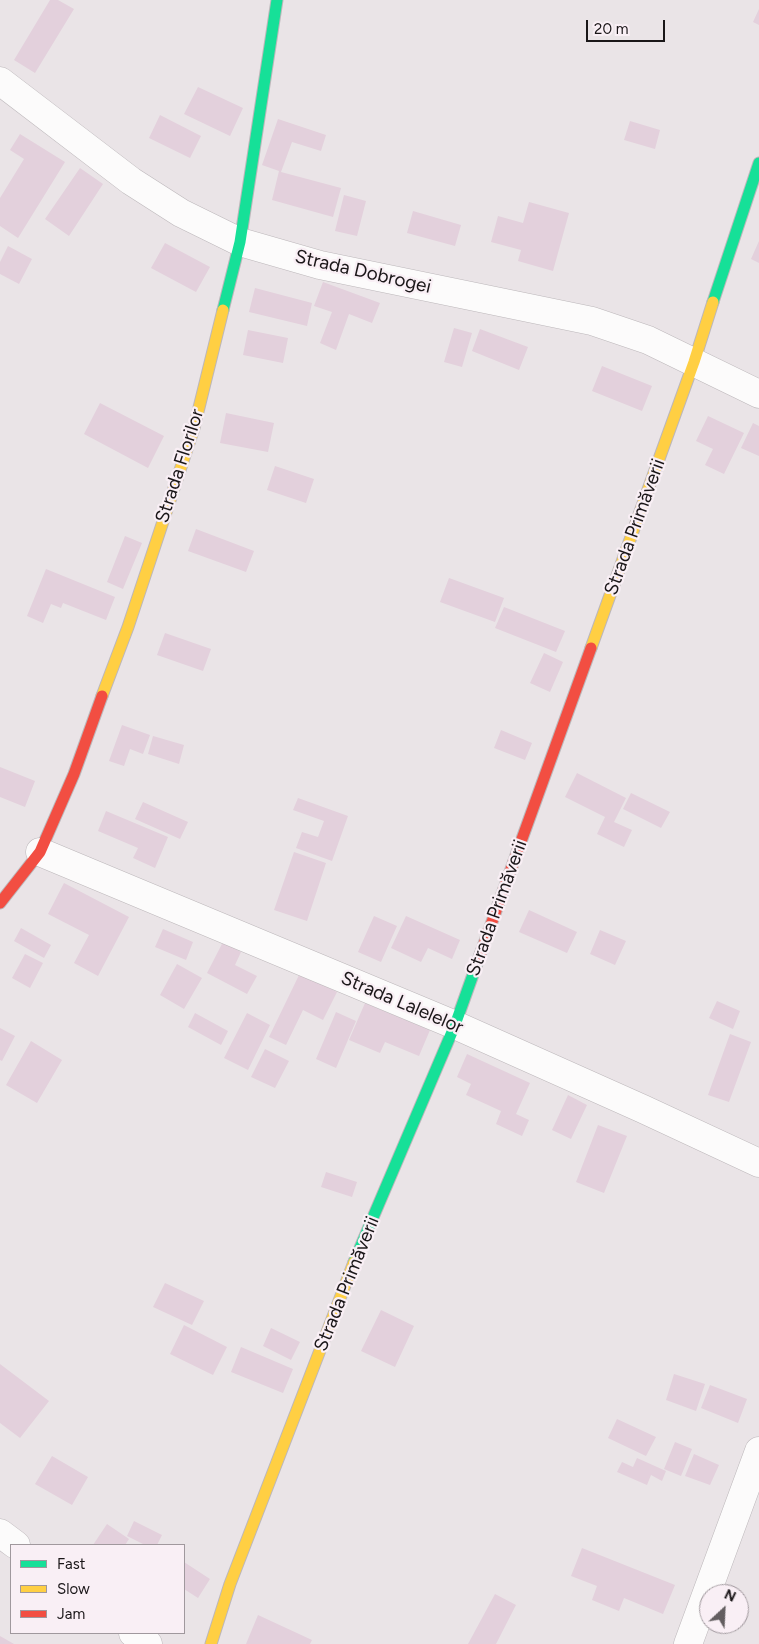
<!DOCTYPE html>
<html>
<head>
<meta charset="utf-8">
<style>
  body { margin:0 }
  #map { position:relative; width:759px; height:1644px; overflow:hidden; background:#eae4e7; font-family:Figtree,sans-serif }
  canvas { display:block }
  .legend { position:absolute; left:10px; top:1544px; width:175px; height:90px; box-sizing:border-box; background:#f9eff5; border:1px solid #a0989d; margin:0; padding:6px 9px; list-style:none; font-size:15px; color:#1a1618 }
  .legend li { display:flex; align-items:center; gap:10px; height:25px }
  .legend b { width:25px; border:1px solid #a0989d }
  .north { position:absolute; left:699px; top:1584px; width:50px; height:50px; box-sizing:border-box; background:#f9eff5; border:1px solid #a0989d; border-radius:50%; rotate:25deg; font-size:14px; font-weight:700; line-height:20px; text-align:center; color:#1a1618 }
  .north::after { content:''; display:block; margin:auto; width:18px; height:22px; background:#635e60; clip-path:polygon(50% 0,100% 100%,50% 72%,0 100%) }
  .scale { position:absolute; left:586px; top:20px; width:79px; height:22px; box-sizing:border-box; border:2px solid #1a1618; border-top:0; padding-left:6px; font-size:15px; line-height:18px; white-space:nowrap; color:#1a1618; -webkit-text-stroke:4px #f9eff5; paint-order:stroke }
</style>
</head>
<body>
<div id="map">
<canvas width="759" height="1644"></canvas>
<ul class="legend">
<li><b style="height:6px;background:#16e098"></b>Fast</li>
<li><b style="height:6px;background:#ffcf43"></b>Slow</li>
<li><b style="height:6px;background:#f24e42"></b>Jam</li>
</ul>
<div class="north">N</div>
<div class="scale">20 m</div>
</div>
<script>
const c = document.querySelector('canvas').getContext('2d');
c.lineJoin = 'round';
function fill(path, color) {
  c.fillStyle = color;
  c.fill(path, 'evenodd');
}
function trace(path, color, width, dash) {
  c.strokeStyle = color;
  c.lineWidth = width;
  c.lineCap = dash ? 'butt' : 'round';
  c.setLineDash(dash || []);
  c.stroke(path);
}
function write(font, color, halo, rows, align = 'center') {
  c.font = font + ' Figtree,sans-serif';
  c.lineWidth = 4.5;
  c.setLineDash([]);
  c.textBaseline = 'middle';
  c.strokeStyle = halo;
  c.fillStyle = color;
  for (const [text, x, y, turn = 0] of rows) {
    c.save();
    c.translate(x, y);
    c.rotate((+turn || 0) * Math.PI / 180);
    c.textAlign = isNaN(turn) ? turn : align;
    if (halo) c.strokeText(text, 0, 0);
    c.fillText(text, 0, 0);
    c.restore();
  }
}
fill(new Path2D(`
  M50 0H58L74 9 35 73 14 60Z
  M759 9V25L753 22Z
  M198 87 243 108 230 136 184 114Z
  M160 115 201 136 190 158 149 138Z
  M278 119 326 135 321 151 292 142 281 172 341 188 333 217 272 200 279 171 262 165Z
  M630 121 660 130 655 149 624 140Z
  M20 134 65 162 18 238 0 226V198L24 159 10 150Z
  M80 168 103 184 69 236 45 219Z
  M344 195 366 201 357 236 335 231Z
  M529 202 569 213 553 271 518 261 521 250 491 242 498 216 523 223Z
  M413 211 461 225 455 246 407 233Z
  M759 241V263L751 259Z
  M165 243 210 267 196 292 151 268Z
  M8 246 32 259 19 284 0 274V262Z
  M323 282 380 303 372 323 349 314 336 350 320 343 332 312 314 306Z
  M255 288 312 303 307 326 249 312Z
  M454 328 472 333 462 367 444 362Z
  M480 329 528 347 519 370 472 351Z
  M248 330 288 338 283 363 243 355Z
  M602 366 652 386 642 411 592 391Z
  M100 403 164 436 148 468 84 434Z
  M226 413 274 423 268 452 220 443Z
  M708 416 744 433 724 474 705 465 713 449 696 441Z
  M753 423 759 426V456L741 448Z
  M275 466 314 479 306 503 267 490Z
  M196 529 254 551 246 572 188 551Z
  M125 536 142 543 123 589 107 582Z
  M46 569 115 597 106 620 63 603 61 608 51 604 43 623 27 616Z
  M449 578 504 598 495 622 440 602Z
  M504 607 565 631 556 652 495 628Z
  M165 633 211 649 203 671 157 655Z
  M544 653 563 662 550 692 530 683Z
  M122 725 150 735 143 754 130 749 124 766 109 761Z
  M501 730 532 743 525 760 494 748Z
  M153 736 184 745 179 764 148 754Z
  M0 767 35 781 25 807 0 797Z
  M577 773 626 798 614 822 632 830 624 847 597 834 605 817 565 797Z
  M631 793 670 812 661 828 623 809Z
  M298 798 348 816 332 861 296 848 302 832 318 837 324 821 293 810Z
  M143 802 188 822 180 839 135 819Z
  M106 811 168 837 155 868 133 858 138 848 98 831Z
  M294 852 326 863 307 921 274 910Z
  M64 883 129 917 98 976 74 963 89 935 48 914Z
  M529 910 577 932 567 953 519 932Z
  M374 916 397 926 381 962 358 952Z
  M406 916 460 940 452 959 428 948 421 962 391 948Z
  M21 928 51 945 44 958 14 941Z
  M163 929 193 942 186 960 155 947Z
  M600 930 626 941 615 965 590 954Z
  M223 942 241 952 235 965 257 976 247 994 207 973Z
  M25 954 43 963 30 988 12 978Z
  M177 964 202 978 184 1009 160 995Z
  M300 973 337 992 323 1020 303 1010 286 1045 269 1037Z
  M717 1001 740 1011 733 1029 709 1018Z
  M365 1003 430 1030 419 1056 385 1042 380 1053 349 1040Z
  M336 1012 356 1021 336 1068 316 1059Z
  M195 1013 228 1031 221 1045 188 1027Z
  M247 1013 270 1025 248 1070 224 1058Z
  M0 1028 15 1036 2 1061 0 1060Z
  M730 1034 751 1042 729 1102 708 1095Z
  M31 1041 62 1060 37 1103 6 1085Z
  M265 1049 289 1061 275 1088 251 1077Z
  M467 1054 530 1083 516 1114 529 1120 522 1136 496 1124 501 1111 466 1095 471 1084 457 1077Z
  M568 1095 587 1105 571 1139 552 1130Z
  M598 1125 627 1136 604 1193 576 1182Z
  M326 1172 357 1182 352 1197 321 1187Z
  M165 1283 204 1301 192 1325 153 1307Z
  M381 1310 414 1326 395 1367 361 1351Z
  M184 1325 227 1347 213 1375 170 1354Z
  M271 1328 300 1342 291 1360 263 1346Z
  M241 1347 293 1369 283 1393 231 1372Z
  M0 1364 49 1401 20 1438 0 1423Z
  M674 1374 705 1384 696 1411 666 1400Z
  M710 1385 747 1399 738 1423 701 1408Z
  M617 1419 656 1437 646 1456 608 1438Z
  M675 1442 692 1449 681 1476 664 1469Z
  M694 1454 719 1465 710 1485 685 1476Z
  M52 1456 88 1477 72 1505 35 1484Z
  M637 1458 666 1471 662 1481 651 1475 647 1485 617 1472 622 1462 633 1467Z
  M134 1521 162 1535 157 1545H145L127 1536Z
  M107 1524 129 1539 125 1545H93Z
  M582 1548 675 1585 663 1614 624 1598 619 1611 592 1600 597 1586 571 1576Z
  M184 1562 210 1579 198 1598 184 1589Z
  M495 1594 516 1605 496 1644H468Z
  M258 1615 312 1640 310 1644H246Z
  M0 1636 14 1644H0Z`), '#e3d0dc');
const street = new Path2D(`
  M0 81 131 181 181 213 240 242 320 265 592 321 648 340 759 394
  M40 852 455 1025 643 1109 759 1163
  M0 1533 16 1545
  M133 1633 148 1644
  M688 1644 759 1451`);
const fast = new Path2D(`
  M713 302 759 163
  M223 310 240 242 277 0
  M354 1262 455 1025 480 955`);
const slow = new Path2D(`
  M591 648 694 362 713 302
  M102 696 128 627 194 428 223 310
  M211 1644 230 1584 354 1262`);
const jam = new Path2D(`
  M0 903 40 852 74 774 102 696
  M480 955 591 648`);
trace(street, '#bcb7ba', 29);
trace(fast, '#bcb7ba', 13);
trace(slow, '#bcb7ba', 13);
trace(jam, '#bcb7ba', 13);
trace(street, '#fcfbfb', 28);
trace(fast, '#16e098', 11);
trace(slow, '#ffcf43', 11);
trace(jam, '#f24e42', 11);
write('19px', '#1a1618', '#f9eff5', [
  ["Strada Dobrogei",363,272,13],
  ["Strada Florilor",180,466,-72],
  ["Strada Primăverii",635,527,-70],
  ["Strada Primăverii",497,908,-70],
  ["Strada Lalelelor",402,1003,23],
  ["Strada Primăverii",347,1284,-68]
]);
</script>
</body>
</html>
